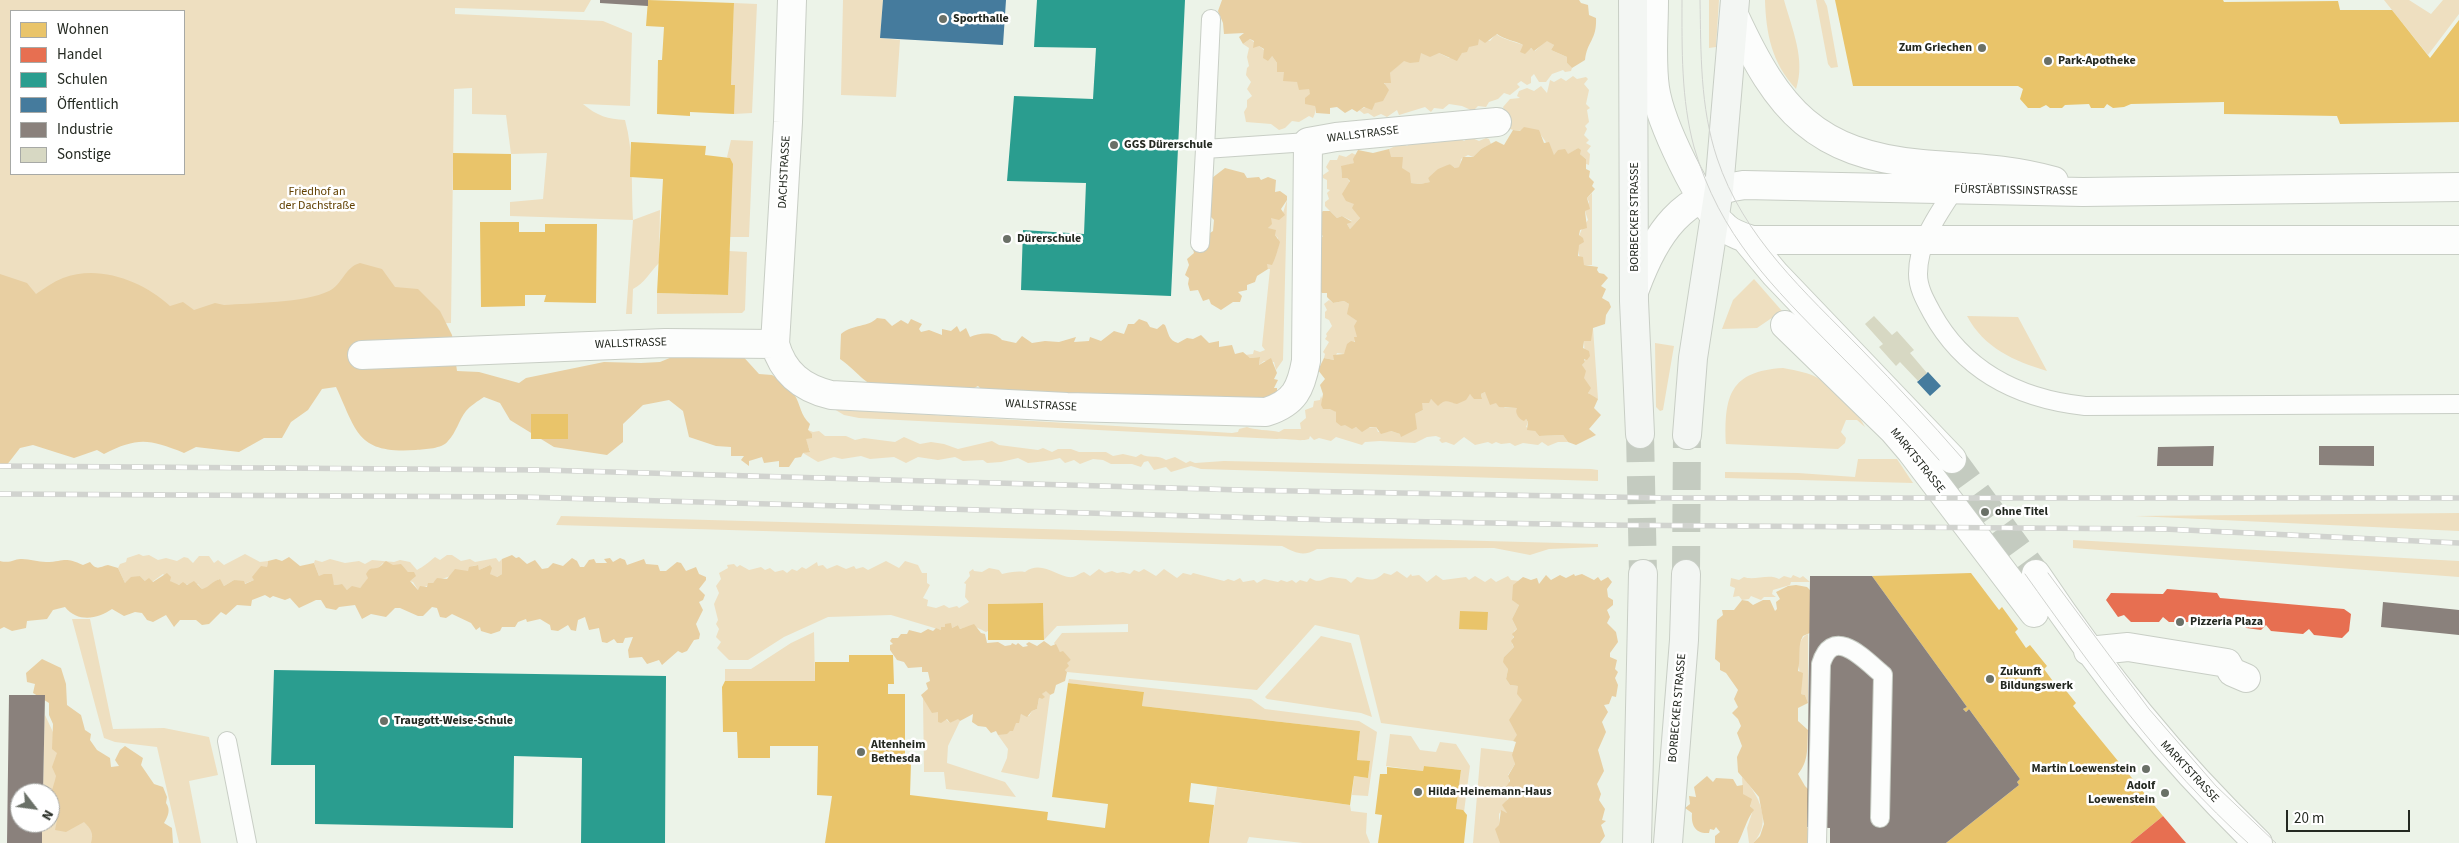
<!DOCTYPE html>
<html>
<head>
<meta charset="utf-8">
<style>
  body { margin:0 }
  #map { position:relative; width:2459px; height:843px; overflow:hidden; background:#ecf3e8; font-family:"Source Sans 3",sans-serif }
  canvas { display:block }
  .legend { position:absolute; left:10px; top:10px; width:175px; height:165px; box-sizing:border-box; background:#fff; border:1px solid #a7a9a6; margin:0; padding:6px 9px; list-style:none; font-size:15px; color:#242921 }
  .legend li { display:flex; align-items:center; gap:10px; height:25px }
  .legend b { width:25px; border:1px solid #a7a9a6 }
  .north { position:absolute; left:10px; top:783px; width:50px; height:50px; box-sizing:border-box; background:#fff; border:1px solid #a7a9a6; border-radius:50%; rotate:120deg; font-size:14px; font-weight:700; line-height:20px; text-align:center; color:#242921 }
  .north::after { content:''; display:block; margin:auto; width:18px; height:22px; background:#6a7067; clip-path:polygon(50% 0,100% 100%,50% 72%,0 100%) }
  .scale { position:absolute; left:2286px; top:810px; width:124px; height:22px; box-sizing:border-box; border:2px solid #242921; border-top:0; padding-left:6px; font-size:15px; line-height:18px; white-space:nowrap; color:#242921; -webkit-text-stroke:4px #fff; paint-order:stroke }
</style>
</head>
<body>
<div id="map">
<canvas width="2459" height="843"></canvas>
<ul class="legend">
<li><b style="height:14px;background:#e9c46a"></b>Wohnen</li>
<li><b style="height:14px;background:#e76f51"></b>Handel</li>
<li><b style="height:14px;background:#2a9d8f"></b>Schulen</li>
<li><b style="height:14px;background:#457b9d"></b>Öffentlich</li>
<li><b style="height:14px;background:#8a817c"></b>Industrie</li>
<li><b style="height:14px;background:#d7d8c3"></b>Sonstige</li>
</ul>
<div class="north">N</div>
<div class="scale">20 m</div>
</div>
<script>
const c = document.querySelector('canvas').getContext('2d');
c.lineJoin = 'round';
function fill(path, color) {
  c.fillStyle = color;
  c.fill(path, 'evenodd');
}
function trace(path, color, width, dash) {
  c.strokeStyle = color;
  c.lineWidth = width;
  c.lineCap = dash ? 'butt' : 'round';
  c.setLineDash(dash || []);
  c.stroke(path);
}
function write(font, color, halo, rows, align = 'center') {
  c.font = font + ' "Source Sans 3",sans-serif';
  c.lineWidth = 5;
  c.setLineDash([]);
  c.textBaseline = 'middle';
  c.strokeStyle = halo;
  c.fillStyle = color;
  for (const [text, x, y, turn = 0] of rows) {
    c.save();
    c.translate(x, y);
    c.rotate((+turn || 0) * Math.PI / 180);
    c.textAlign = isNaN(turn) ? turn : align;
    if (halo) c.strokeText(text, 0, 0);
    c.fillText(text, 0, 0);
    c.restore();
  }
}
fill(new Path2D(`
  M0 0H591L584 12 455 8V14L603 21 632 33 630 106 583 104C597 116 608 119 625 120 634 152 631 187 633 220L660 210 659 263C649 273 645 283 633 289L632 314H626L633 220 510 216V202L543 199 547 153 511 154 506 115 472 114V88L454 89 451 323 0 336ZM11 11H184V174H11Z
  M843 0H883L880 38 900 40 896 97 841 95Z
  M1709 0H1719L1716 47 1709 48Z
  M1765 0H1784C1792 29 1806 60 1796 89 1772 63 1766 34 1765 0Z
  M1816 0H1824L1827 6 1838 67 1831 68 1828 64Z
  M2384 0H2409L2431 14 2443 0H2459V14L2428 55Z
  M734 3 757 4 752 113 734 114 731 85Z
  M1496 34C1507 42 1522 42 1535 51L1547 40 1554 45 1551 50 1567 57V63L1572 68 1571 71 1565 72 1563 70 1552 74 1546 82H1539L1534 74 1531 77V83L1527 85 1521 81 1517 84 1520 87 1510 95 1504 93 1498 99 1489 102 1486 107 1478 106 1473 111 1462 106 1449 104 1443 109 1434 108 1431 112 1425 107 1399 115 1397 110 1387 117 1381 114 1374 117 1368 113 1364 114 1359 110 1375 103 1390 73 1404 60 1421 53H1439L1449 58 1462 53 1479 38 1490 41Z
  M1250 39 1272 56 1277 63V68L1284 72 1289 79 1297 82 1303 89H1309C1312 99 1319 108 1313 118L1309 116 1299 122 1292 121 1285 128 1279 130 1271 124 1246 122 1244 112 1247 107V100L1252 96 1247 89 1251 82 1246 75 1247 68 1249 66 1247 57 1249 48 1243 44Z
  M1573 76 1577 79 1586 77 1588 79 1584 84 1589 90 1586 104 1590 108 1587 110 1589 122 1585 126 1587 129 1584 135 1589 140 1586 143 1591 146 1587 151 1590 154 1589 165 1586 164V159L1580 154 1578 148 1569 154 1554 155C1547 147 1542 129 1530 130 1522 130 1518 132 1510 129L1503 107 1510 99 1520 98 1517 96 1519 91 1527 88 1534 91 1541 86 1547 93 1550 80 1554 82 1561 78 1566 81Z
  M1456 136 1464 141 1470 137 1479 141 1486 138 1489 139 1491 144 1481 149 1473 157 1468 155 1461 159 1460 167 1455 168 1450 164 1428 178 1431 182 1420 184 1411 183 1395 158 1390 157 1389 149 1402 143 1407 146 1412 141 1431 140 1436 143 1444 138 1451 141Z
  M731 140 753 141 749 237H730V159L727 157Z
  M1352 153 1356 155 1354 163 1341 167 1342 177 1347 178C1355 187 1355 206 1360 218L1350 229 1347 224 1352 221 1342 216 1337 218 1325 206V202L1329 199 1327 193 1330 190 1327 189V180L1323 178V175L1329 171 1326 167 1330 160H1337L1339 155 1346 157Z
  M1592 193V265H1584C1574 250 1577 233 1588 220L1585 211 1589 202 1587 198Z
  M1287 200 1283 360 1276 370 1274 362 1264 361 1259 365 1260 357 1250 358 1245 355 1253 354 1254 350 1260 352 1265 350 1262 346 1270 269H1268L1266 264 1278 249V238L1268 228 1271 217 1282 216Z
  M729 251 747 252 745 310 742 313 657 314V293L728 295Z
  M1754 279 1782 311 1757 328 1722 329 1733 300Z
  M1329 300 1333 303 1344 301 1349 304 1348 314 1357 321V338L1344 354 1337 353 1334 360 1324 358 1325 354 1323 352 1329 342 1325 339 1327 336 1326 334 1332 326 1329 320 1325 318V312L1327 310 1324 304Z
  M1967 316 2018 317 2047 371C2014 361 1984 348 1967 316Z
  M1593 328 1598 399C1583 396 1584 377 1582 365L1585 362 1584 341Z
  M1655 343 1674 346 1663 410 1660 411 1656 407Z
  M1783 368C1793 370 1805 372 1814 376 1831 384 1857 410 1865 427L1857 420H1846L1841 432 1846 438 1845 443 1838 449 1726 444C1724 396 1730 371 1783 368Z
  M1485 392 1505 408H1517L1528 422 1526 427 1535 431 1539 436 1563 435 1568 442H1558L1548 446 1542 442 1538 445 1523 443 1515 446 1510 443 1501 444 1496 442 1492 444 1488 442 1475 445 1464 437 1454 445 1446 442 1442 443 1439 440 1441 438 1436 436 1427 437 1415 443 1380 441 1365 442 1362 445 1336 437 1331 441 1319 438 1314 440 1310 436 1309 439C1299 442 1288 438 1277 439L859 418 844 415 834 409 1232 433 1238 432 1239 429 1247 427C1253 430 1270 430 1279 432L1284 429H1301L1300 423 1306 418 1305 410 1313 407 1314 401 1320 400 1321 396 1323 401 1336 412C1340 430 1362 428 1376 427L1378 432 1391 431 1400 434 1415 423V414L1423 410 1421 403 1431 399 1435 402 1448 400 1453 403 1470 394 1482 398 1481 394Z
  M808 430 813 432 819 431 825 436H846L855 440 864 438 895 442 904 437 920 444 931 442 944 444 958 449 992 441 999 445 1038 450 1043 448 1052 452 1058 449H1071L1079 452H1106L1113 456 1123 454 1136 457 1141 454C1149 459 1157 454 1166 460L1175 457 1186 463 1190 461 1195 463 1224 461 1591 469 1598 470V481L1201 469 1191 466 1171 472 1166 467 1154 470 1148 461 1144 462 1141 467 1132 464H1111L1103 460 1093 459 1080 464 1074 460 1065 463 1060 458C1049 461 1038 462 1028 463L1018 458 1001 462 987 463 983 460 963 461 955 457 938 460 918 457 906 463 894 457 870 459 861 456 842 459 834 457 818 462 803 453 810 451 805 438Z
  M1858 459H1897L1913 483 1725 478V472L1798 473 1855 477Z
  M2459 513V531L2135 516Z
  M561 516 1598 544V547L1549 549 1530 555 1494 548 1317 549C1303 557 1296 553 1282 546L556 525Z
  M2073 540 2459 561V577L2073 548Z
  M139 554 143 556 149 555 158 560 166 558 177 561 184 557 188 558 193 563 199 556H209L214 563 218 560 224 565 245 554 260 562 268 561 267 567 260 569 254 580 244 584 234 580 224 586 219 579 208 588 202 589 198 584 174 585 163 574 152 582 145 581 140 576 125 583 118 568 120 564 126 562 127 558Z
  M447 555H452L461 561 470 559 475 562 496 558 499 562 502 559V574L495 578 490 574V565L479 570 477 565 473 566 468 571 441 579 418 590 413 582 409 581 408 572 402 567 383 563 360 588 347 590 341 584 334 585 332 580 319 576 314 563 315 560 322 562 330 559 345 563 359 561 365 564 372 560 394 562 400 560 410 562 417 570C424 566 428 563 435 557L440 560Z
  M886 561 899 568 905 561 918 565 922 573H927V583L930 585 923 598 928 600 927 606 936 608 944 605 949 608 957 606 959 608 969 602 965 597 966 584 964 583 970 576 969 572 973 569 974 571 982 572 989 568 999 570 1002 574C1010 572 1018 571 1025 572 1043 559 1058 579 1073 577 1077 576 1080 573 1084 572L1090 576 1099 569 1105 573 1112 571 1117 573 1123 572 1130 574 1134 570 1139 572 1144 569 1156 576 1164 569 1177 578 1183 573 1191 575 1193 573 1224 581 1228 579 1234 581 1240 578 1243 582 1254 580 1257 583 1264 579 1278 582 1281 580 1287 582 1292 580 1296 583 1300 580 1307 582 1310 578C1320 584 1321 579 1331 577L1346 579 1351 583 1357 577C1369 579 1373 583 1384 573L1391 575 1397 571 1407 578 1411 574 1412 576 1419 575 1427 582 1436 575 1443 580 1466 577 1469 580 1475 576 1485 582 1491 578 1496 582 1508 576 1511 580 1519 581 1514 587 1519 605 1512 619 1517 629 1514 631 1512 644 1514 647 1504 657 1508 669 1506 679 1510 685 1518 686 1523 700C1513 715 1509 717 1518 735L1513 741 1381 723 1359 635 1315 625 1257 690 1067 672 1065 670 1066 663 1071 660 1060 652 1054 643 1062 633 1128 632V624L1057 626 1044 640 1043 603 988 604V631L986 632C976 627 973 624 960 629L958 625 952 628 945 624V627L941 630 891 615 828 617 784 637 748 660H729L717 648 721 642 716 637 719 629 716 624 718 620 714 604 719 593 716 586 721 579 719 573 728 568 727 565 734 564 737 567 740 565 749 570 761 567 765 570 770 568 775 572 783 570 787 573 792 569 797 571 802 567 806 569 817 562 818 566 823 565 827 569 837 565 846 569 854 566 856 569 863 567 868 570Z
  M1793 575 1800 578 1803 576 1810 582H1791L1790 585 1773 590 1772 594 1776 597H1764L1761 600 1751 596 1749 599 1742 600 1739 596 1733 597 1735 588 1730 586 1731 578 1739 580 1744 577C1754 581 1769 573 1779 579L1784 576 1791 578Z
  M72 619H90L113 729 164 728 209 737 218 775 189 781 201 843H179L157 747 115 742 104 738Z
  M814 632 815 681H725V669H751L791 643Z
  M1808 634V703L1805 695 1801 694C1803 678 1790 642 1808 634Z
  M1321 636 1351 643 1372 717 1361 713 1267 699 1265 697Z
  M1069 679 1251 699 1265 709 1359 721 1377 732 1368 796 1352 795 1354 776 1368 778 1370 762 1357 760 1360 731 1142 706 1144 692 1068 683Z
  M1046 690 1050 695 1039 778 1037 779 1001 772 1007 758 1008 749 998 735 1016 722 1018 723 1021 714 1029 716 1032 711 1037 709 1039 698 1042 699V694Z
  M45 695V715L59 745 163 843H42V823H50V793H43Z
  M923 698 950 723 958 718 960 721 948 746 947 763 1005 782 1016 797 946 789 944 772H924Z
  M1390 734 1411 736 1420 750 1436 752 1440 742 1456 744 1470 766 1464 812 1456 809 1461 770 1424 766 1423 771 1386 766Z
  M1481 748 1513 752 1515 764 1508 775C1512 785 1507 798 1505 808L1507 813 1501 811 1499 814 1500 843H1473Z
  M1742 777C1759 794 1773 823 1753 843H1749L1747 828 1753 810 1743 794Z
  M1217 787 1350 805 1351 811 1367 813 1366 833 1370 843H1303L1249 837 1247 843H1209Z`), '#eedfc0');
fill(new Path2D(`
  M1222 0H1579L1581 3 1588 5 1589 15 1596 18C1597 40 1587 41 1585 60L1572 68 1567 63V57L1551 50 1554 45 1547 41 1534 51 1531 48 1525 54 1520 52 1523 45C1514 40 1505 40 1497 34L1485 43 1479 39 1478 45 1469 47 1467 52 1462 53 1457 61 1439 53 1430 57 1421 53 1419 62 1410 63 1404 61 1390 73 1391 83H1384L1389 90 1383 101 1375 103 1372 110 1364 107 1357 112 1352 109 1345 113 1337 107 1330 108V114L1316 113 1315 106 1305 104V98L1310 94 1309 89 1299 90 1297 82 1283 81 1284 72H1277V63L1272 56 1268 61 1263 58 1264 49 1259 46 1253 48 1254 41 1250 39 1243 44 1239 37 1244 33 1224 34 1223 23 1218 11Z
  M1524 127 1539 130 1544 143 1549 142 1554 155 1558 150 1565 149 1568 154 1578 148 1581 150 1580 154 1586 159V169L1590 171 1589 177 1594 182 1592 186 1595 189 1587 198 1590 209 1585 211 1587 228 1580 230 1579 235 1583 238 1584 242 1579 245 1578 256 1583 257 1584 265 1598 267 1597 270 1599 273 1604 274 1608 278 1601 286 1606 289 1602 298 1609 302 1611 307 1606 315 1605 324 1593 328 1591 341H1584L1583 348 1589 351 1590 356 1587 360 1584 359 1585 362 1582 365 1586 371 1584 378 1591 388 1588 393 1598 399 1594 408 1601 415 1589 429 1596 435 1576 445 1568 442 1563 435 1539 436 1535 431 1527 430 1528 422 1526 419 1524 421C1520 420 1514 413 1517 408L1499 407 1496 403 1490 405 1485 392 1481 394 1482 399H1474L1470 394 1466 400 1457 404C1448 402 1446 398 1438 406L1431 399 1429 403H1422L1423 410 1415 414 1417 429 1401 437 1400 434 1391 431 1381 434 1376 427H1370L1362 432 1356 427 1352 429 1345 425 1341 426 1336 422V412L1330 409H1323L1321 405 1323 394 1320 385 1325 379 1318 370 1324 358 1334 360 1333 355 1344 354 1347 344 1351 341 1355 342 1354 337H1357L1354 326 1357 321 1347 314 1349 304 1344 301 1333 303 1327 297V293H1322L1318 290 1321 279 1316 242 1323 236 1319 234V214L1323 211H1330L1337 218 1342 216 1352 222 1347 224 1350 229 1360 218 1352 208 1354 204 1346 201 1342 194 1350 181 1347 178H1342L1341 166 1354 163 1353 159 1358 150 1373 153 1389 149 1391 157H1403L1402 168 1410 173 1411 183 1420 184 1430 182 1428 178 1438 169 1450 164 1455 168 1459 167 1463 157H1473L1481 149 1496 141 1504 145 1513 130 1520 131Z
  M1225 168 1244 173 1247 178 1259 177 1261 180 1268 177 1276 180 1275 192 1280 191 1287 196V200L1281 209 1285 215 1279 220 1271 218 1272 224 1268 228 1276 230 1275 235 1280 242C1278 249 1275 260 1272 265L1267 264 1268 269 1257 276 1255 282 1247 285V290L1238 292 1242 296 1240 302H1233L1221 310 1211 304 1209 299 1203 301 1198 290 1190 291 1188 284 1189 278 1185 275 1189 265 1187 259 1194 253 1193 249 1196 246H1208L1210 241 1207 235 1213 231 1214 220 1206 212 1212 178Z
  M360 263 382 269 395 287 418 289 440 311 452 335 457 371 479 372 519 383 526 378 604 362 641 363 660 362 677 355 730 342 759 374 772 375 797 391 794 394C801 405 800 415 810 424L808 430 812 434V438L806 439 810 452 803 453 801 457 795 458 789 467H779V461L764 463 762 457 749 461V466L741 460 744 456H731V447L716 446 689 437 683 411 669 400 643 405 623 424V442L607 455 554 447 510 420 500 403 484 397C478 401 470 406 466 411 459 420 456 433 448 441 442 449 425 449 416 450 357 454 357 432 336 387L322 389 308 410 291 422 282 438H264L239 452 196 447 184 453C149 439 138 437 104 454L97 450 74 458 33 445 20 448 6 466H0V274L27 283 36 294C45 288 53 282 63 278 99 264 143 281 170 306L183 302 194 310 215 303 224 305C251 303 305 303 329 291 342 285 345 267 360 263Z
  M877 318 885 319 892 326 901 320 908 324 911 319 922 324 919 329 921 332 929 330 942 335V329L951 331 957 326 960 332 966 328 970 337C980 333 994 331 1002 340L1016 343 1022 336 1032 343 1045 341 1059 342 1076 337 1074 342 1089 341 1090 337 1101 341 1114 331 1124 334 1128 324H1134L1139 319 1147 322 1150 327 1157 329 1163 324 1165 325C1169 334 1168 340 1178 343L1187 338 1193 339 1201 335 1209 343 1219 341V347L1232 345 1235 354 1243 352 1250 358 1260 357 1259 365 1271 358 1277 373 1274 379 1278 380 1274 388H1277V393L1269 403 986 394 978 386 968 391 916 392 904 384C866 394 867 378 840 359L841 334C853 324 869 327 877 318Z
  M512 555 516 558 519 557 527 564 535 560 542 569 548 568 553 563 563 566 572 558 577 561 580 567H584L589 560 594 559 596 563H607L604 559 610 558 613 562 620 558 625 560 627 565 644 559 646 564 658 565 660 571H666L677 562 681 563 686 571 696 567 699 574 706 577V580L699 589 705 595 703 600 699 602 703 610 696 624 700 634 699 639 694 640 687 651 682 653 678 651 662 665 659 660 647 664 642 657 629 658 628 650 633 637 625 638 623 643H617L614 639 607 643 602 642 599 628 589 630 585 617 578 620 576 631 571 630 568 625 558 631 551 630 550 625 540 619 527 622 526 619 518 622 515 627H502L500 631 491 634 481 631 480 627 476 630 471 623 452 614 446 618 440 617 437 608 432 607 423 616H418L400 608H395L386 617 371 614 362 619 355 605 339 607 336 610 326 608 321 600H316L299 608 290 598 285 600 273 596 270 598 265 595 252 600 251 606 237 605 226 615 221 612 209 624 202 625 196 620H180L174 627 166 615 153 622 147 620 142 613 135 612 124 616 112 609C98 619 78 623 65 607L53 610 47 619 27 621 26 628 12 631 4 627 0 629V561C12 564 14 558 22 559 30 559 38 562 46 562 65 562 63 556 83 565L90 562C97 571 99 567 108 565L118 568 125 583 131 577 140 576 145 581 149 578 153 582 167 573 171 577 170 581 179 585 183 582 187 585 194 581 202 589C210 587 212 581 220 579L224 586 234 580 244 581 245 584 254 580 252 577 261 566 267 567 268 561 276 559 282 561 289 557 300 566 314 563 319 576 324 574H332L334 585 342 584 347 590 352 586 360 588 368 578 366 574C370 567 371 569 377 568 381 567 383 563 386 561L393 565 401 564 408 572H414L416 576 410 581 418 590 420 586 427 587 428 583H433L437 578 447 579 455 569 468 571 469 567 478 565 479 570 490 565 492 568 490 574 497 577 502 574V559Z
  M1574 574 1575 576 1582 574 1594 580 1598 577 1601 581 1608 577 1612 582 1607 589 1608 597 1613 600V605L1607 610 1610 617 1607 623 1616 632 1618 642 1610 653V657L1617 660 1615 669 1618 672 1615 678 1618 685 1616 697 1612 696 1609 704 1604 705 1608 712 1602 722 1606 732 1598 750 1604 771 1597 784 1601 794 1599 800 1605 809 1602 820 1606 821 1601 825 1605 836 1600 843H1500L1495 829 1499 825 1501 810 1507 813 1502 805 1509 798 1504 790 1510 781 1508 776 1515 764 1512 755 1516 742 1513 741 1517 735 1509 720 1522 700 1517 694 1518 686 1510 685 1506 679 1508 669 1503 662 1504 657 1514 647 1511 641 1514 637 1512 634 1517 629 1512 619 1519 605 1512 600 1513 585 1523 577 1531 580 1537 578 1539 584 1546 575 1551 580 1560 575 1566 578Z
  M1796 585 1807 587 1814 594 1812 632 1803 636C1797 646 1801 658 1798 671L1803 673 1801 694 1805 695 1808 703 1798 708V721L1808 730C1807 747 1809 761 1798 774L1805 786 1816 797 1807 827 1818 843H1753L1760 836 1764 824 1759 797 1738 772 1737 757 1742 746 1737 733 1741 726 1738 719 1732 713 1738 707 1734 699 1738 690 1726 673 1720 670V663L1715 659 1717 620 1723 615 1722 610H1734L1742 600 1748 601 1753 605 1763 600H1770L1775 611 1777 609 1776 602 1780 599 1776 592 1788 586Z
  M951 623 952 628 958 625 960 629 974 624 981 633 985 634 987 643 998 642 1005 646 1011 645 1012 643 1016 645 1018 643 1023 647 1028 646 1026 644 1029 642 1037 646 1044 641 1051 646 1056 644 1060 652 1063 651 1071 660 1067 663 1069 666 1065 670 1067 672 1065 681 1056 685 1054 693 1050 695 1046 691 1042 694 1045 697 1042 699 1039 698 1037 709 1032 711 1027 717 1021 714 1019 723H1016L1013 731H1010L1007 734 998 735 996 731 991 733 986 727 978 726 972 722 973 714 960 721 958 719 950 723 947 719 941 723 938 722V712L932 713 921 695 928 689 926 683 930 681 928 672H922V667L908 668 904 662 897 660 890 650V645L893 644 890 641 892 638H898L901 634H907L909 630 921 633 928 629 933 631 936 628 941 630V627H945V624Z
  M42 659 61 668 66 684 67 705 81 715 85 730 91 734 90 740 97 750 110 758 111 767 119 766 115 760 120 750 125 746 143 758 141 765 154 784 163 787 167 797 166 803C171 810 168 816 164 823L172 828 173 843H91C94 833 91 829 84 822L66 832 55 830 57 820C45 801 52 794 56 776L52 767 57 753 52 749 53 724 49 715V703L33 693 35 684 27 682 26 673Z
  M1707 776 1713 782 1716 778 1733 779 1737 786 1743 785V794L1752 799 1750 806 1754 810C1746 820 1744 832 1738 843H1715V836L1720 832 1716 827 1714 830 1710 829 1709 833C1695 834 1691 825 1692 813L1685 808 1690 804 1689 796 1696 797 1694 787Z`), '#e8cfa2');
fill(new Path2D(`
  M648 0 734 3 731 85H735L734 114 690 112V116L657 114 658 60H662L664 27 646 26Z
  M1835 0H2223L2224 2 2338 1 2340 10H2392L2430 58 2459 20V122L2340 124 2337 116 2224 114V102L2131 104 2124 107 2113 108 2107 104 2104 108H2091L2089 104 2065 105 2062 108H2050L2046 105 2040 108H2028L2020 99 2023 89 2018 86H1853Z
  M631 142 706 146 705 155 730 158 733 164 728 295 657 293 663 179 630 177Z
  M453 153 511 154V190H453Z
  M480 222H519V232H545V224H597L596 303 544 302 546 295H525V306L481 307Z
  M531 414H568V439H531Z
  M1971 573 1999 610 2002 607 2018 629 2015 632 2026 648 2030 645 2047 666 2044 669 2055 684 2059 682 2076 703 2073 706 2163 816 2130 843H1946L2019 785 2017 782 2020 779 1969 709 1966 712 1963 709 1967 707 1872 576Z
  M1043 603 1044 640H988V604Z
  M1460 611 1488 612 1487 630 1459 629Z
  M849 655H893L894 684H888V694H905V762H911L910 795 1048 812 1047 820 1105 828 1108 804 1052 797 1068 683 1144 692 1142 706 1360 731 1357 760 1370 761 1368 778 1354 776 1350 805 1191 783 1189 802 1214 805 1209 843H825L832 796 817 795 818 746H770V758H738L737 732H723L722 687 725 681H815V662H849Z
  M1424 766 1461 770 1456 809 1463 810 1467 815 1464 843H1378L1382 815 1375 814 1380 774H1387V767L1423 771Z`), '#e9c46a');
fill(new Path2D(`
  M2167 589 2217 593 2220 598 2344 609 2351 614 2349 631 2342 638 2314 635 2309 629 2303 634 2271 631 2266 625 2261 630 2246 628 2241 621 2194 617 2188 622H2169L2163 617 2159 622H2131L2124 615 2118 617 2106 600 2111 593 2163 594Z
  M2163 816 2186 843H2130Z`), '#e76f51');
fill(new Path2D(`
  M1037 0H1185L1171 296 1021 290 1023 230 1084 234 1086 183 1007 181 1014 96 1093 99 1096 48 1034 47Z
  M274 670 666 676 665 843H581L582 758 514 756 513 828 315 824V765H271Z`), '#2a9d8f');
fill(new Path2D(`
  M883 0H1006L1003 45 880 38Z
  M1928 372 1941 386 1930 396 1917 382Z`), '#457b9d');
fill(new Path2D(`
  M600 0H648V6L600 3Z
  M2214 446 2213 466H2157L2158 447Z
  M2319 446H2374V466L2319 465Z
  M1810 576H1872L1967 707 1963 709 1966 712 1969 709 2020 779 2017 782 2019 785 1946 843H1830V828L1807 827Z
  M2383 602 2459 610V635L2381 627Z
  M9 695H45L43 793H20V823H42V843H7Z`), '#8a817c');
fill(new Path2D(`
  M1874 316 1892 335 1897 331 1914 350 1910 353 1927 373 1918 381 1900 362 1896 366 1879 347 1883 344 1865 324Z`), '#d7d8c3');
trace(new Path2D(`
  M1952 459 2036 574`), '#c4cbc0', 28, [28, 14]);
trace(new Path2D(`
  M1640 434 1643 574
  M1686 574 1687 435`), '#c4cbc0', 28, [28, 14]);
const lane = new Path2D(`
  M1211 19 1205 149 1308 142
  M1954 190C1937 216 1918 242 1918 274 1918 288 1925 300 1932 313 1965 373 2020 399 2085 406L2459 404
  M1200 243 1205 149
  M227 741 247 843
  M1817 843 1821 664C1833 624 1865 660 1883 675L1880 818`);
const street = new Path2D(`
  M1654 0C1654 29 1651 60 1655 88 1660 122 1699 205 1725 227 1732 234 1743 237 1752 240H2459
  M1735 17C1778 110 1815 154 1922 164 1969 168 2007 168 2054 181
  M1745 238 1775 274 1952 459
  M1635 289C1655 234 1682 193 1744 185L2083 192 2459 187
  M1785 325 1893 430 1911 451 2034 613
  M775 344 788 122 792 0
  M362 355 665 343 775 344C783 373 802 388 831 395L1067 407 1266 412C1295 403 1301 388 1306 361L1308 142 1336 137 1497 122
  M2036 574C2103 674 2171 759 2258 843
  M2088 651 2128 647 2227 663 2232 672 2246 678`);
const secondary = new Path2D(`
  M1633 0 1634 301 1640 434
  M1687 435 1693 358 1719 189 1735 0
  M1637 843 1643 574
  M1668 843 1684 640 1686 574`);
trace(lane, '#c8cec5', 20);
trace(street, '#c8cec5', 30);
trace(secondary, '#c8cec5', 30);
trace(lane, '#fcfdfc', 18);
trace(street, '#fcfdfc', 28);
trace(secondary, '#f3f6f3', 28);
trace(new Path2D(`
  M1682 0C1682 49 1681 99 1694 147 1720 236 1772 286 1835 350 1871 386 1906 422 1939 460
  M1700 0C1701 53 1700 107 1717 158 1743 237 1805 292 1862 350 1896 385 1930 421 1962 458
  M2048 573 2149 709 2216 786 2276 843
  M2025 574C2093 669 2161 765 2248 843`), '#d1d3cf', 1);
const rail = new Path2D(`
  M0 466 542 470 1242 490 1664 498H2459
  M0 494 522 497 1334 520 1598 525 2164 529 2459 543`);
trace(rail, '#d1d3cf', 5.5);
trace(rail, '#fff', 4, [11]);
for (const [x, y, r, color] of [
  [943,19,5,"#6a7067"],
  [1982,48,5,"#6a7067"],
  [2048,61,5,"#6a7067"],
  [1114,145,5,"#6a7067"],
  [1007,239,5,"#6a7067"],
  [1985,512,5,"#6a7067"],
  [2180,622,5,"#6a7067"],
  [1990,679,5,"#6a7067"],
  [384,721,5,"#6a7067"],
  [861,752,5,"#6a7067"],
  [2146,769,5,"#6a7067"],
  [1418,792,5,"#6a7067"],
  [2165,793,5,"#6a7067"]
]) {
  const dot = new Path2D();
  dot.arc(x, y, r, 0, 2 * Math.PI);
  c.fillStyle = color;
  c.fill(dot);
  trace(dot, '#fff', 2);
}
write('bold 12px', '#242921', '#fff', [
  ["Sporthalle",953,19],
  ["Zum Griechen",1972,48,"right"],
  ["Park-Apotheke",2058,61],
  ["GGS Dürerschule",1124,145],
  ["Dürerschule",1017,239],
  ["ohne Titel",1995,512],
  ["Pizzeria Plaza",2190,622],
  ["Zukunft",2000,672],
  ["Bildungswerk",2000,686],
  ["Traugott-Weise-Schule",394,721],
  ["Altenheim",871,745],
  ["Bethesda",871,759],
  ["Martin Loewenstein",2136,769,"right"],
  ["Adolf",2155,786,"right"],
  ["Loewenstein",2155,800,"right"],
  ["Hilda-Heinemann-Haus",1428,792]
], 'left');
write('12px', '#242921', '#fff', [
  ["WALLSTRASSE",1363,135,-7],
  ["DACHSTRASSE",785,172,-87],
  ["FÜRSTÄBTISSINSTRASSE",2016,191,1],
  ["BORBECKER STRASSE",1635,217,-90],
  ["WALLSTRASSE",631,344,-2],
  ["WALLSTRASSE",1041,406,3],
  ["MARKTSTRASSE",1917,461,51],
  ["BORBECKER STRASSE",1678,708,-85],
  ["MARKTSTRASSE",2189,772,47]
]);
write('12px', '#624102', '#fff', [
  ["Friedhof an",317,192],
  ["der Dachstraße",317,206]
]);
</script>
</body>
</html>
